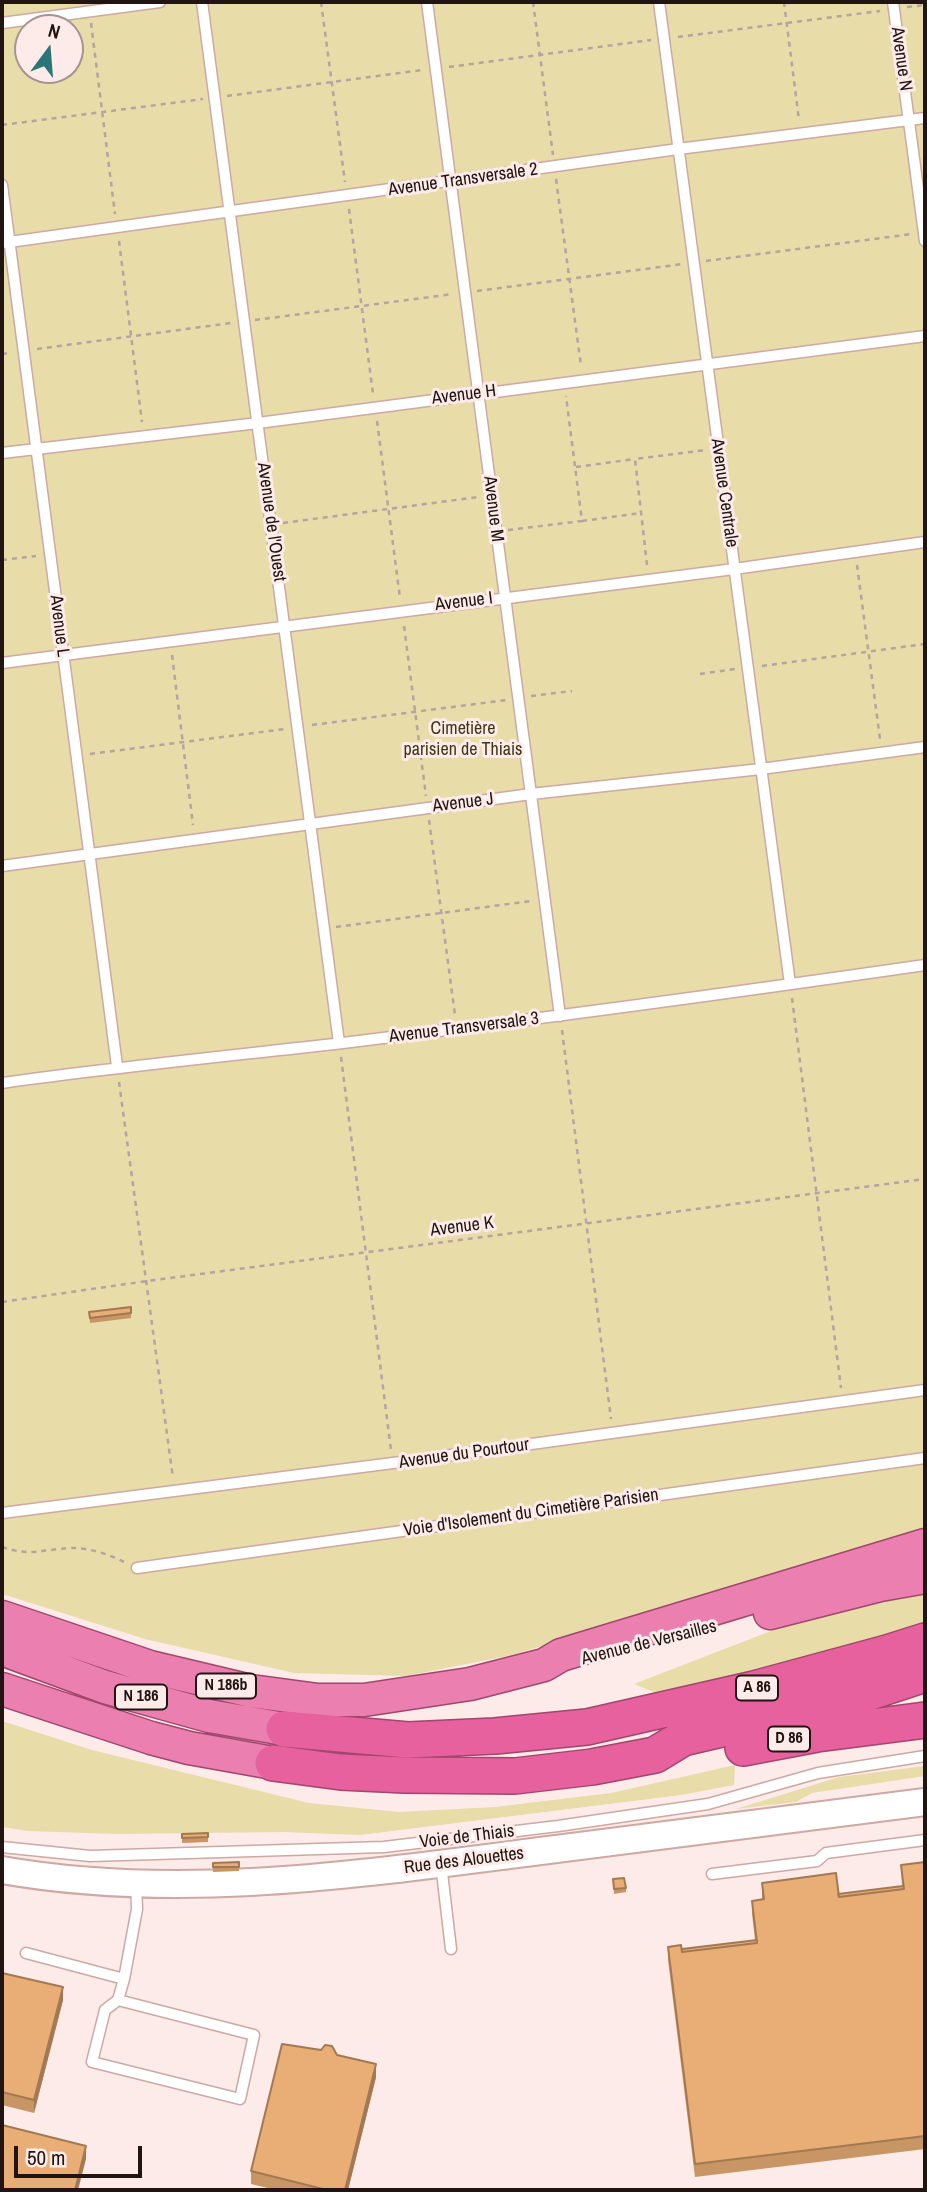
<!DOCTYPE html>
<html>
<head>
<meta charset="utf-8">
<style>
  body { margin:0 }
  #map { position:relative; width:927px; height:2192px; overflow:hidden; background:#fcebe9; font-family:"Archivo Narrow",sans-serif }
  canvas { display:block }
  .frame { position:absolute; inset:0; border:4px solid #211412; pointer-events:none }
  .north { position:absolute; left:14px; top:14px; width:70px; height:70px; box-sizing:border-box; background:#fcebe9; border:2px solid #a49593; border-radius:50%; rotate:16deg; font-size:19px; font-weight:700; line-height:28px; text-align:center; color:#211412 }
  .north::after { content:''; display:block; margin:auto; width:24px; height:32px; background:#2b7579; clip-path:polygon(50% 0,100% 100%,50% 72%,0 100%) }
  .scale { position:absolute; left:14px; top:2146px; width:128px; height:32px; box-sizing:border-box; border:4px solid #211412; border-top:0; padding-left:9px; font-size:21px; line-height:24px; white-space:nowrap; color:#211412; -webkit-text-stroke:5px #fcebe9; paint-order:stroke }
</style>
</head>
<body>
<div id="map">
<canvas width="927" height="2192"></canvas>
<div class="frame"></div>
<div class="north">N</div>
<div class="scale">50 m</div>
</div>
<script>
const c = document.querySelector('canvas').getContext('2d');
c.lineJoin = 'round';
function fill(path, color) {
  c.fillStyle = color;
  c.fill(path, 'evenodd');
}
function trace(path, color, width, dash) {
  c.strokeStyle = color;
  c.lineWidth = width;
  c.lineCap = dash ? 'butt' : 'round';
  c.setLineDash(dash || []);
  c.stroke(path);
}
function write(font, color, halo, rows, align = 'center') {
  c.font = font + ' "Archivo Narrow",sans-serif';
  c.lineWidth = 6;
  c.setLineDash([]);
  c.textBaseline = 'middle';
  c.strokeStyle = halo;
  c.fillStyle = color;
  for (const [text, x, y, turn = 0] of rows) {
    c.save();
    c.translate(x, y);
    c.rotate((+turn || 0) * Math.PI / 180);
    c.textAlign = isNaN(turn) ? turn : align;
    if (halo) c.strokeText(text, 0, 0);
    c.fillText(text, 0, 0);
    c.restore();
  }
}
fill(new Path2D(`
  M2 2H925V1530L512 1655 406 1676 294 1673 145 1639 2 1594ZM28 28H70V70H28Z
  M925 1591V1625L663 1696 634 1684 789 1624 872 1598Z
  M2 1721 92 1750 309 1803 399 1812 495 1807 611 1793 735 1765 734 1785 681 1795 360 1835 283 1832 117 1834 28 1831 2 1827Z
  M925 1766V1776L812 1793 796 1802 736 1809 839 1777Z`), '#e8dca8');
const service = new Path2D(`
  M202 2 339 1043
  M427 2 560 1016
  M659 2 790 984
  M893 2 925 241
  M2 23 160 2
  M2 185 117 1066
  M2 243 678 149 925 118
  M2 453 258 423 925 336
  M2 663 734 569 925 542
  M2 866 531 794 761 769 925 747
  M2 1083C115 1067 229 1056 343 1043 538 1019 731 993 925 965
  M2 1513 393 1463 925 1390
  M137 1568 925 1458
  M2 1847 90 1856 384 1847 558 1826 708 1804 818 1773 925 1756
  M441 1864 451 1949
  M712 1874 817 1861 826 1853 925 1840
  M26 1953 124 1979
  M118 2000 254 2035 240 2099 92 2062 105 2010 118 2000 124 1979 137 1909 136 1885`);
const secondary = new Path2D(`
  M2 1870C173 1900 346 1876 517 1854 653 1837 789 1819 925 1802`);
const trunk = new Path2D(`
  M770 1613 880 1585 925 1577
  M2 1617 150 1667 251 1691 318 1700H364L470 1684 544 1665 561 1655 925 1545
  M2 1649 105 1687 209 1716 284 1729
  M2 1689 151 1738 189 1748 273 1763`);
const motorway = new Path2D(`
  M284 1729 408 1740 495 1736 587 1727 754 1689 887 1653 925 1641
  M743 1748 817 1734 925 1720
  M273 1763 341 1772 404 1775 515 1776 592 1767 655 1755 683 1738 846 1700 925 1674`);
trace(service, '#cea8a2', 13);
trace(secondary, '#cea8a2', 30);
trace(trunk, '#a1466c', 35);
trace(motorway, '#a1466c', 38);
trace(new Path2D(`
  M321 2 345 182
  M533 2 553 155
  M784 2 799 120
  M907 7 925 5
  M91 23 115 214
  M678 37 880 11
  M449 67 651 40
  M227 96 422 70
  M2 125 203 99
  M556 179 581 366
  M349 209 373 394
  M119 241 142 422
  M706 261 912 234
  M477 291 683 264
  M255 320 453 294
  M37 349 231 323
  M2 354 9 353
  M377 421 400 598
  M576 467 635 459
  M582 521 641 513
  M283 523 478 497
  M508 530 582 521 566 396
  M2 560 36 556
  M647 565 635 459 706 450
  M857 565 880 739
  M404 626 426 796
  M172 655 193 825
  M762 666 925 644
  M700 674 735 669
  M531 696 572 691
  M312 725 507 700
  M90 754 285 729
  M429 820 455 1015
  M336 927 531 901
  M792 998 841 1388
  M562 1030 611 1419
  M341 1057 391 1450
  M119 1082 173 1478
  M2 1302 147 1281 925 1179
  M2 1547C31 1557 43 1549 72 1548 89 1548 109 1554 124 1562`), '#b4a4a2', 2.5, [5, 5]);
trace(service, '#fff', 10);
trace(secondary, '#fff', 26);
trace(trunk, '#eb80b0', 32);
trace(motorway, '#e6619d', 35);
fill(new Path2D(`
  M131 1307V1318L90 1323 89 1312Z
  M208 1833V1842L182 1843V1834Z
  M239 1862V1871L213 1872V1863Z
  M925 1862V2149L695 2177 668 1960V1947L682 1949 755 1940 752 1914V1901L762 1899V1883L838 1894 902 1886 901 1865Z
  M613 1879 626 1888V1892L614 1894Z
  M2 1972 63 2000 34 2113 2 2105Z
  M337 2055 376 2077 348 2190H276L251 2184V2171Z`), '#c89565');
fill(new Path2D(`
  M63 1987V2000L34 2113V2100Z
  M376 2064V2077L348 2190H345Z
  M86 2146V2159L78 2190H75Z`), '#a37953');
const building = new Path2D(`
  M131 1307V1313L90 1318 89 1312Z
  M208 1833V1837L182 1838V1834Z
  M239 1862V1867H213V1863Z
  M925 1862V2136L695 2164 668 1947 681 1945 682 1952 757 1943 752 1901 764 1899 762 1883 836 1873 839 1897 904 1889 901 1865Z
  M624 1878 626 1888 614 1889 613 1879Z
  M903 1886 904 1889 839 1897 838 1894Z
  M757 1940V1943L682 1952V1949Z
  M2 1973 63 1987 34 2100 2 2092Z
  M282 2044 321 2050 325 2045 332 2046 337 2055 376 2064 345 2190H327L251 2171Z
  M2 2125 86 2146 75 2190H2Z`);
fill(building, '#e9ad76');
trace(building, '#a37953', 2);
for (const [x, y, w] of [
  [226,1686,60],
  [757,1688,42],
  [141,1697,52],
  [789,1739,42]
]) {
  const box = new Path2D();
  box.roundRect(x - w / 2, y - 12.5, w, 25, 5);
  c.fillStyle = '#fcebe9';
  c.fill(box);
  trace(box, '#211412', 2);
}
write('bold 16px', '#211412', null, [
  ["N 186b",226,1686],
  ["A 86",757,1688],
  ["N 186",141,1697],
  ["D 86",789,1739]
]);
write('18px', '#211412', '#fcebe9', [
  ["Avenue N",901,59,82],
  ["Avenue Transversale 2",463,180,-8],
  ["Avenue H",464,395,-7],
  ["Avenue Centrale",724,493,82],
  ["Avenue M",493,509,83],
  ["Avenue de l'Ouest",271,522,82],
  ["Avenue I",464,602,-7],
  ["Avenue L",59,626,83],
  ["Avenue J",463,803,-7],
  ["Avenue Transversale 3",464,1028,-7],
  ["Avenue K",462,1227,-7],
  ["Avenue du Pourtour",464,1454,-8],
  ["Voie d'Isolement du Cimetière Parisien",531,1513,-8],
  ["Avenue de Versailles",649,1643,-14],
  ["Voie de Thiais",467,1837,-7],
  ["Rue des Alouettes",464,1861,-7]
]);
write('18px', '#3f3715', '#fcebe9', [
  ["Cimetière",463,729],
  ["parisien de Thiais",463,750]
]);
</script>
</body>
</html>
